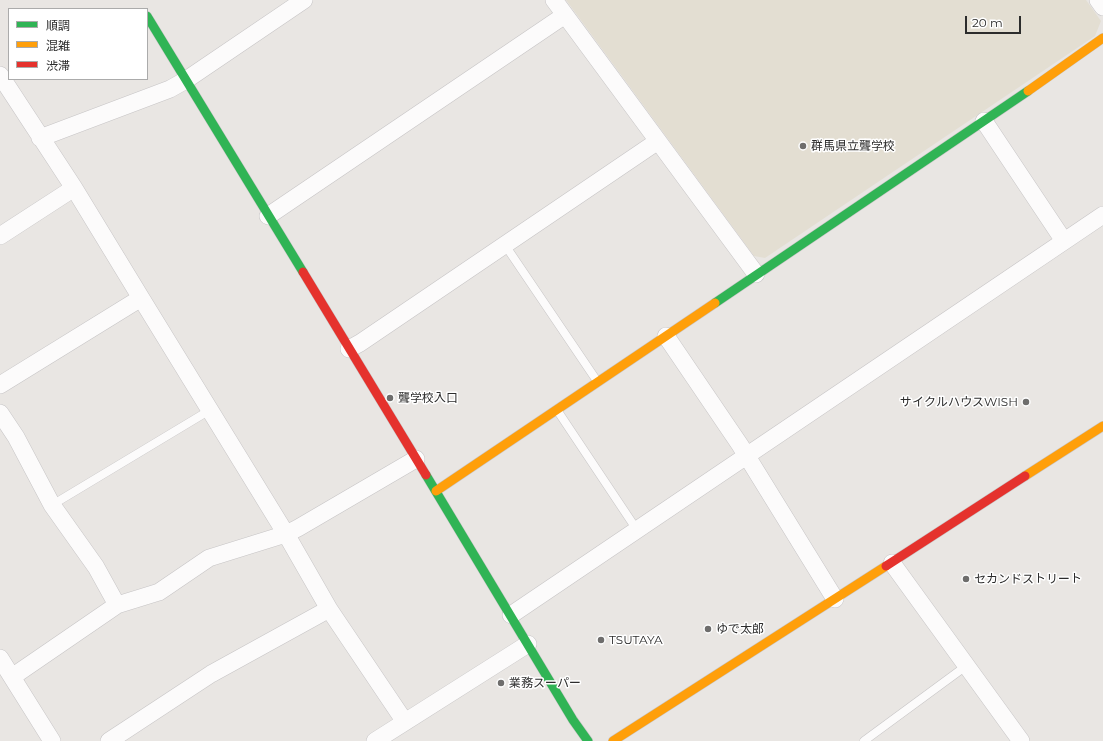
<!DOCTYPE html>
<html>
<head>
<meta charset="utf-8">
<style>
  body { margin:0 }
  #map { position:relative; width:1103px; height:741px; overflow:hidden; background:#e9e6e3; font-family:Montserrat,"Noto Sans JP",sans-serif }
  canvas { display:block }
  .legend { position:absolute; left:8px; top:8px; width:140px; height:72px; box-sizing:border-box; background:#fff; border:1px solid #ababab; margin:0; padding:5px 7px; list-style:none; font-size:12px; color:#2c2c2c }
  .legend li { display:flex; align-items:center; gap:8px; height:20px }
  .legend b { width:20px; border:1px solid #ababab }
  .scale { position:absolute; left:965px; top:16px; width:56px; height:18px; box-sizing:border-box; border:2px solid #2c2c2c; border-top:0; padding-left:5px; font-size:12px; line-height:14px; white-space:nowrap; color:#2c2c2c; -webkit-text-stroke:3px #fff; paint-order:stroke }
</style>
</head>
<body>
<div id="map">
<canvas width="1103" height="741"></canvas>
<ul class="legend">
<li><b style="height:5px;background:#30b455"></b>順調</li>
<li><b style="height:5px;background:#ff9f0a"></b>混雑</li>
<li><b style="height:5px;background:#e5322d"></b>渋滞</li>
</ul>
<div class="scale">20 m</div>
</div>
<script>
const c = document.querySelector('canvas').getContext('2d');
c.lineJoin = 'round';
function fill(path, color) {
  c.fillStyle = color;
  c.fill(path, 'evenodd');
}
function trace(path, color, width, dash) {
  c.strokeStyle = color;
  c.lineWidth = width;
  c.lineCap = dash ? 'butt' : 'round';
  c.setLineDash(dash || []);
  c.stroke(path);
}
function write(font, color, halo, rows, align = 'center') {
  c.font = font + ' Montserrat,"Noto Sans JP",sans-serif';
  c.lineWidth = 3;
  c.setLineDash([]);
  c.textBaseline = 'middle';
  c.strokeStyle = halo;
  c.fillStyle = color;
  for (const [text, x, y, turn = 0] of rows) {
    c.save();
    c.translate(x, y);
    c.rotate((+turn || 0) * Math.PI / 180);
    c.textAlign = isNaN(turn) ? turn : align;
    if (halo) c.strokeText(text, 0, 0);
    c.fillText(text, 0, 0);
    c.restore();
  }
}
fill(new Path2D(`
  M566 0H1086L1101 21 1095 36 765 258 754 256Z`), '#e3ded2');
const lane = new Path2D(`
  M505 245 597 381
  M557 410 637 530
  M52 505 210 410
  M864 741 966 666`);
const street = new Path2D(`
  M554 0 756 274
  M1098 0 1103 7
  M0 75 74 188 141 298 286 534 329 609 405 722
  M984 121 1064 241
  M40 138 170 89 186 80 304 0
  M268 216 565 15
  M0 236 74 188
  M666 336 740 445 835 599
  M349 349 360 343 658 141
  M0 385 141 298
  M0 413 16 437 52 505 96 567 117 605
  M892 563 1021 741
  M511 615 1103 215
  M0 658 52 741
  M12 677 117 605 159 592 209 558 286 534 298 528 416 459
  M109 741 211 674 329 609
  M375 741 528 644`);
const fast = new Path2D(`
  M147 16 303 272
  M715 303 1028 91
  M426 475 573 720 588 741`);
const slow = new Path2D(`
  M1028 91 1103 38
  M1025 476 1103 426
  M436 491 715 303
  M613 741 886 566`);
const jam = new Path2D(`
  M303 272 426 475
  M886 566 1025 476`);
trace(lane, '#c6c4c5', 9);
trace(street, '#c6c4c5', 18);
trace(fast, '#c6c4c5', 10);
trace(slow, '#c6c4c5', 10);
trace(jam, '#c6c4c5', 10);
trace(lane, '#fcfbfb', 8);
trace(street, '#fcfbfb', 17);
trace(fast, '#30b455', 9);
trace(slow, '#ff9f0a', 9);
trace(jam, '#e5322d', 9);
for (const [x, y, r, color] of [
  [803,146,4,"#6e6d6c"],
  [390,398,4,"#6e6d6c"],
  [1026,402,4,"#6e6d6c"],
  [966,579,4,"#6e6d6c"],
  [708,629,4,"#6e6d6c"],
  [601,640,4,"#6e6d6c"],
  [501,683,4,"#6e6d6c"]
]) {
  const dot = new Path2D();
  dot.arc(x, y, r, 0, 2 * Math.PI);
  c.fillStyle = color;
  c.fill(dot);
  trace(dot, '#fff', 1.5);
}
write('12px', '#2c2c2c', '#fff', [
  ["群馬県立聾学校",811,146],
  ["聾学校入口",398,398],
  ["サイクルハウスWISH",1018,402,"right"],
  ["セカンドストリート",974,579],
  ["ゆで太郎",716,629],
  ["TSUTAYA",609,640],
  ["業務スーパー",509,683]
], 'left');
</script>
</body>
</html>
